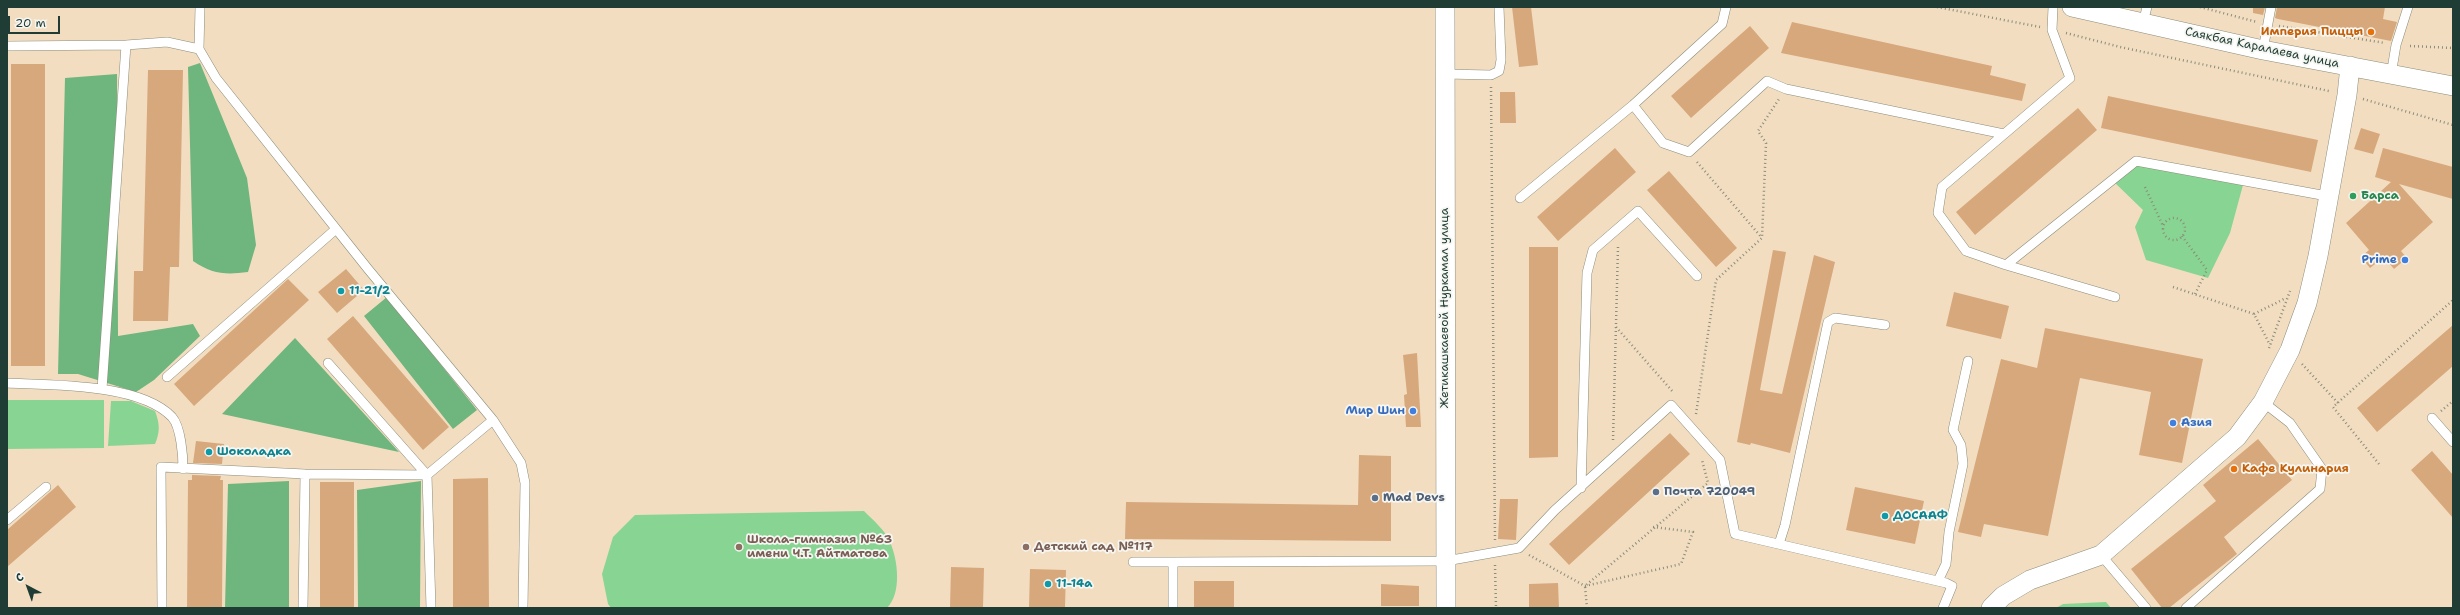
<!DOCTYPE html>
<html>
<head>
<meta charset="utf-8">
<style>
  body { margin:0 }
  #map { position:relative; width:2460px; height:615px; overflow:hidden; background:#f3ddc1; font-family:"Shantell Sans",sans-serif }
  canvas { display:block }
  .frame { position:absolute; inset:0; border:8px solid #1f3d34; pointer-events:none }
  .north { position:absolute; left:8px; top:567px; width:40px; height:40px; -webkit-text-stroke:3px #f6f6f2; paint-order:stroke; rotate:319deg; font-size:11px; font-weight:700; line-height:16px; text-align:center; color:#1f3d34 }
  .north::after { content:''; display:block; margin:auto; width:14px; height:18px; background:#1f3d34; clip-path:polygon(50% 0,100% 100%,50% 72%,0 100%) }
  .scale { position:absolute; left:8px; top:16px; width:52px; height:18px; box-sizing:border-box; border:2px solid #1f3d34; border-top:0; padding-left:5px; font-size:12px; line-height:14px; white-space:nowrap; color:#1f3d34; -webkit-text-stroke:3px #f6f6f2; paint-order:stroke }
</style>
</head>
<body>
<div id="map">
<canvas width="2460" height="615"></canvas>
<div class="frame"></div>
<div class="north">С</div>
<div class="scale">20 m</div>
</div>
<script>
const c = document.querySelector('canvas').getContext('2d');
c.lineJoin = 'round';
function fill(path, color) {
  c.fillStyle = color;
  c.fill(path, 'evenodd');
}
function trace(path, color, width, dash) {
  c.strokeStyle = color;
  c.lineWidth = width;
  c.lineCap = dash ? 'butt' : 'round';
  c.setLineDash(dash || []);
  c.stroke(path);
}
function write(font, color, halo, rows, align = 'center') {
  c.font = font + ' "Shantell Sans",sans-serif';
  c.lineWidth = 3.5;
  c.setLineDash([]);
  c.textBaseline = 'middle';
  c.strokeStyle = halo;
  c.fillStyle = color;
  for (const [text, x, y, turn = 0] of rows) {
    c.save();
    c.translate(x, y);
    c.rotate((+turn || 0) * Math.PI / 180);
    c.textAlign = isNaN(turn) ? turn : align;
    if (halo) c.strokeText(text, 0, 0);
    c.fillText(text, 0, 0);
    c.restore();
  }
}
fill(new Path2D(`
  M2136 165 2243 185 2230 233 2208 278 2146 260 2135 227 2143 210 2114 182Z
  M7 400H104V448L7 449Z
  M111 401H131L155 411C160 424 160 432 155 444L108 446Z
  M864 511C873 520 885 530 890 542 898 560 902 593 887 608H611L608 604 602 574 613 537 635 515Z
  M2106 602 2111 608H2056L2063 604Z`), '#88d593');
fill(new Path2D(`
  M200 63 247 178 256 245 248 272C225 275 212 274 193 261L188 67Z
  M117 74 118 336 193 324 200 336 154 380 136 392 78 374H58L65 78Z
  M387 297 477 410 453 429 364 316Z
  M295 338 399 452 222 414Z
  M289 481V608H225L228 484Z
  M421 481 420 608H358L357 490Z`), '#6eb67d');
fill(new Path2D(`
  M1512 7H1531L1538 65 1519 67Z
  M2253 7H2265L2263 15 2253 13Z
  M2277 7H2385L2383 19 2397 22 2391 41 2278 19 2275 18Z
  M1792 22 1992 66 1990 75 2026 84 2022 101 1781 53Z
  M1750 26 1769 48 1691 118 1671 96Z
  M11 64H45V366H11Z
  M148 70H183L179 267H170L168 321H133L134 271H143Z
  M1500 92H1515L1516 123H1500Z
  M2108 96 2318 140 2311 172 2101 128Z
  M2078 108 2097 130 1975 235 1956 212Z
  M2361 128 2380 134 2373 154 2354 149Z
  M1615 148 1636 172 1558 241 1537 217Z
  M2383 148 2453 167V199L2399 184 2433 222 2401 251 2407 258 2394 269 2384 257 2370 268 2361 257 2369 250 2346 223 2391 182 2375 177Z
  M1669 171 1737 248 1716 267 1647 190Z
  M1529 247H1558V457L1529 458Z
  M1773 250 1786 252 1760 390 1782 394 1814 255 1835 262 1790 453 1751 443 1750 445 1737 442Z
  M346 269 364 290 337 313 318 292Z
  M288 279 309 300 194 406 174 384Z
  M1954 292 2009 306 2001 339 1946 326Z
  M353 316 449 427 423 450 327 339Z
  M2453 325V366L2377 432 2357 408Z
  M2045 328 2203 359 2182 463 2139 455 2151 392 2080 378 2048 536 1984 524 1981 537 1958 532 2001 359 2037 368Z
  M1417 353 1421 427H1406L1404 395 1407 394 1403 355Z
  M1670 433 1690 454 1569 565 1549 544Z
  M2258 439 2292 480 2224 537 2237 554 2169 608H2162L2131 569 2216 501 2203 485Z
  M196 441 224 444 222 464 193 463Z
  M2432 451 2453 475V518L2411 470Z
  M1359 455 1391 456V541L1125 539 1126 502 1358 505Z
  M192 475 221 476 220 480H223L222 608H187L188 480H192Z
  M488 478 489 608H453V479Z
  M320 482H354V608H320Z
  M58 485 76 507 7 567V530Z
  M1855 487 1924 501 1915 544 1846 530Z
  M1500 499H1518L1516 540 1498 539Z
  M951 567 984 568 983 608H950Z
  M1030 569 1066 570 1065 608H1029Z
  M1194 581H1234V608H1194Z
  M1558 583 1559 608H1529V584Z
  M1381 584 1419 586V606H1381Z`), '#d7a87c');
const lane = new Path2D(`
  M2053 7 2052 30 2070 78 1942 187 1938 213 1966 251 2006 265 2115 297
  M2143 23 2147 7
  M7 46 126 45 167 42 199 49 200 7
  M2263 50 2271 7
  M1445 74 1491 75 1499 71 1501 60 1499 7
  M2391 75 2396 45 2408 7
  M1633 105 1663 143 1689 152 1767 81 1786 89 2004 134
  M1520 198 1633 105 1722 24 1726 7
  M2006 265 2136 161 2327 196
  M328 363 427 475 431 608
  M167 377 336 229
  M7 383C50 385 140 383 172 417 181 427 183 456 183 469
  M102 389 126 45
  M2432 418 2453 442
  M493 420 521 463 525 483 523 608
  M1581 488 1587 273 1593 250 1638 211 1697 276
  M7 520 46 487
  M1779 544 1785 525 1828 322 1835 318 1885 325
  M2101 555 2146 608
  M1133 562H1173
  M1938 581 1946 564 1949 532 1963 464 1961 445 1953 430 1968 361
  M162 608 161 467 305 474 427 475 493 420 368 269 216 78 199 49
  M303 608 305 474
  M1173 608V562L1446 561 1519 548 1555 510 1671 405 1720 460 1735 534 1946 583 1952 586 1943 608
  M2186 608 2320 489 2322 469 2290 423 2263 402`);
const street = new Path2D(`
  M1445 7 1446 608
  M2072 7 2263 50 2453 86
  M1991 608 2003 596 2030 580 2101 555 2237 437 2263 402 2290 350 2307 303 2318 256 2347 95 2350 66`);
trace(lane, '#898d7a', 10);
trace(street, '#898d7a', 20);
trace(new Path2D(`
  M1937 7 2040 27
  M2200 7 2257 22
  M2279 26 2385 43
  M2066 33 2120 47 2329 91
  M2410 46 2453 48
  M1491 87 1495 540
  M2363 99 2453 125
  M1697 162 1762 238
  M2145 187 2163 226
  M2163 229a11 11 0 1 1 22 0a11 11 0 1 1-22 0Z
  M2182 236 2207 270 2195 294
  M2173 287 2254 314 2270 345
  M2254 314 2286 298
  M1616 327 1673 392
  M2269 348 2290 291
  M2302 364 2338 403
  M2441 411 2453 401
  M1696 414 1716 280 1762 238 1766 143 1758 131 1779 99
  M1613 440 1618 247
  M2379 464 2333 407 2453 300
  M1529 555 1585 586 1681 564 1693 532 1653 527
  M1495 565 1496 608
  M1587 608 1585 586 1708 483 1702 460`), '#898d7a', 2.5, [1, 3]);
trace(lane, '#fff', 9);
trace(street, '#fff', 19);
for (const [x, y, r, color] of [
  [2371,32,4,"#e8710a"],
  [2353,196,4,"#2e9e5b"],
  [2405,260,4,"#3f7fe0"],
  [341,291,4,"#0f9aa8"],
  [1413,411,4,"#3f7fe0"],
  [2173,423,4,"#3f7fe0"],
  [209,452,4,"#0f9aa8"],
  [2234,469,4,"#e8710a"],
  [1656,492,4,"#5c6f8a"],
  [1375,498,4,"#5c6f8a"],
  [1885,516,4,"#0f9aa8"],
  [739,547,4,"#8d6e63"],
  [1026,547,4,"#8d6e63"],
  [1048,584,4,"#0f9aa8"]
]) {
  const dot = new Path2D();
  dot.arc(x, y, r, 0, 2 * Math.PI);
  c.fillStyle = color;
  c.fill(dot);
  trace(dot, '#f6f6f2', 1.5);
}
write('bold 12px', '#c56008', '#f6f6f2', [
  ["Империя Пиццы",2363,32],
  ["Кафе Кулинария",2242,469,"left"]
], 'right');
write('12px', '#1f3d34', '#f6f6f2', [
  ["Саякбая Каралаева улица",2262,48,12],
  ["Жетикашкаевой Нуркамал улица",1445,308,-90]
]);
write('bold 12px', '#27864d', '#f6f6f2', [
  ["Барса",2361,196]
], 'left');
write('bold 12px', '#366cbe', '#f6f6f2', [
  ["Prime",2397,260],
  ["Мир Шин",1405,411],
  ["Азия",2181,423,"left"]
], 'right');
write('bold 12px', '#0d838f', '#f6f6f2', [
  ["11-21/2",349,291],
  ["Шоколадка",217,452],
  ["ДОСААФ",1893,516],
  ["11-14а",1056,584]
], 'left');
write('bold 12px', '#4e5e75', '#f6f6f2', [
  ["Почта 720049",1664,492],
  ["Mad Devs",1383,498]
], 'left');
write('bold 12px', '#785e54', '#f6f6f2', [
  ["Школа-гимназия №63",747,540],
  ["имени Ч.Т. Айтматова",747,554],
  ["Детский сад №117",1034,547]
], 'left');
</script>
</body>
</html>
